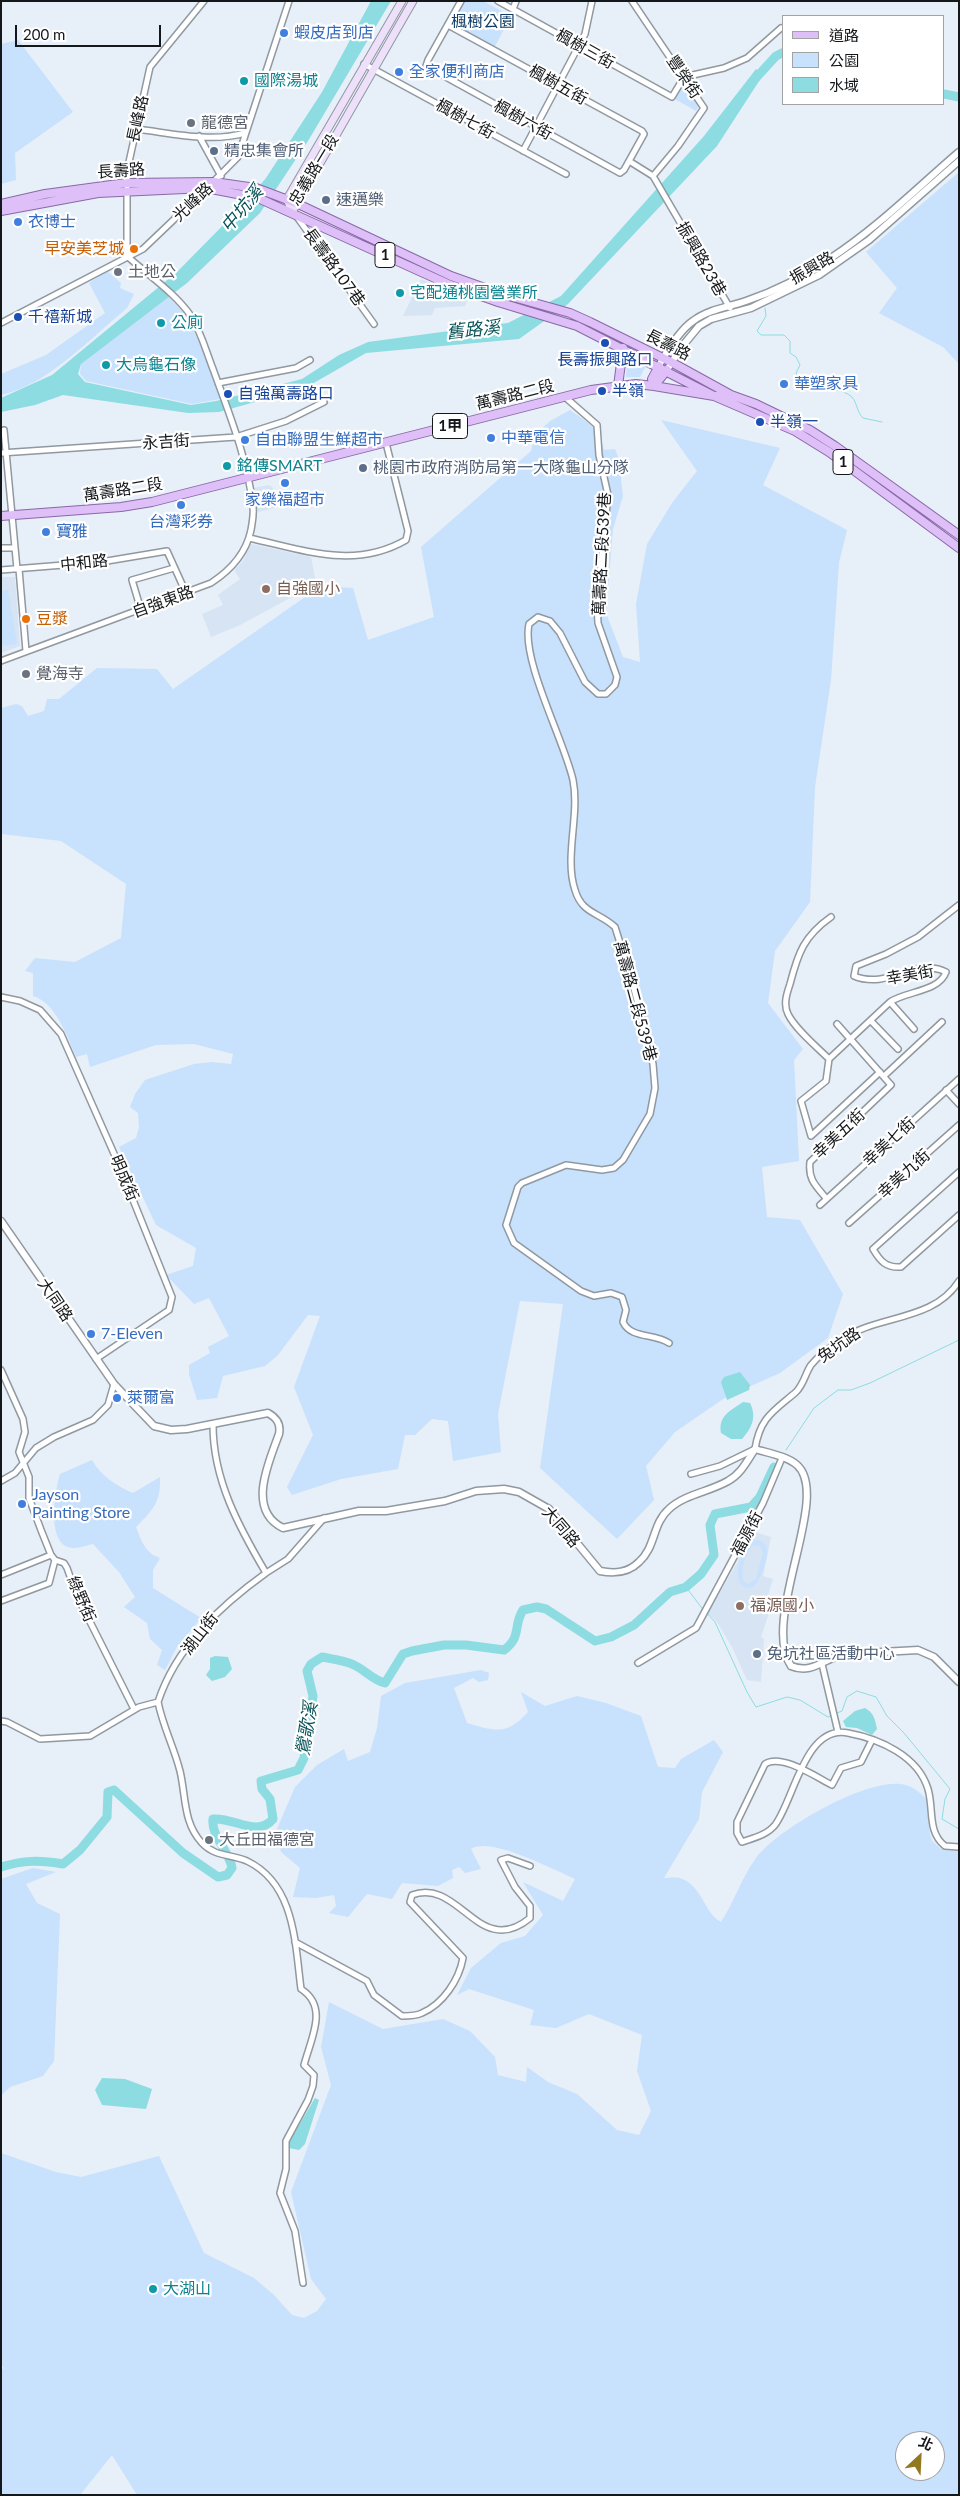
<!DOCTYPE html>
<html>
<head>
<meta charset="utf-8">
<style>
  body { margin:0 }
  #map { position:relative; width:960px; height:2496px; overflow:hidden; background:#e7eff8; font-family:Lato,"Noto Sans TC",sans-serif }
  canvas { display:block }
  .frame { position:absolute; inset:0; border:2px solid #15181b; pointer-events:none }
  .legend { position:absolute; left:782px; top:15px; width:162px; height:90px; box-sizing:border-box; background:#fff; border:1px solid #a1a3a4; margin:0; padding:6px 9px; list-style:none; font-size:15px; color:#15181b }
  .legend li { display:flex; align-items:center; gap:10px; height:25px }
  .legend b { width:25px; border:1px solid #a1a3a4 }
  .north { position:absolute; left:895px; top:2431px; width:50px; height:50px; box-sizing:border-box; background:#fff; border:1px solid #a1a3a4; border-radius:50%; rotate:25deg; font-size:14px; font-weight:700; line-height:20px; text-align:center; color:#15181b }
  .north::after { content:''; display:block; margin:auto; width:18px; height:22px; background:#92791f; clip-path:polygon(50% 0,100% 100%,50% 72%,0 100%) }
  .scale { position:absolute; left:15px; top:25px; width:146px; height:22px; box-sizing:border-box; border:2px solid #15181b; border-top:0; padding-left:6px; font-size:15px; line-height:18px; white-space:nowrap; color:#15181b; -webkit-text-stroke:4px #fff; paint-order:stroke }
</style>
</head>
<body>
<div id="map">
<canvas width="960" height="2496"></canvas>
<div class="frame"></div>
<ul class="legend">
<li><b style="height:6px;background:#debff7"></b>道路</li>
<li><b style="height:14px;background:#c8e1fd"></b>公園</li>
<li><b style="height:14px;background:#8cdce2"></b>水域</li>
</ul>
<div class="north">北</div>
<div class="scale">200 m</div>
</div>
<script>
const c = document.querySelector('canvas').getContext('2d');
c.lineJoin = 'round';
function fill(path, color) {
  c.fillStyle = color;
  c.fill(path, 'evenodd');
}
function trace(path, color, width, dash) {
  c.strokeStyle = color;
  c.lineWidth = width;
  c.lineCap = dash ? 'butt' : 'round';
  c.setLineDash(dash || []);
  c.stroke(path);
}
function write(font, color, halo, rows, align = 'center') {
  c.font = font + ' Lato,"Noto Sans TC",sans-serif';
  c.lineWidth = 4.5;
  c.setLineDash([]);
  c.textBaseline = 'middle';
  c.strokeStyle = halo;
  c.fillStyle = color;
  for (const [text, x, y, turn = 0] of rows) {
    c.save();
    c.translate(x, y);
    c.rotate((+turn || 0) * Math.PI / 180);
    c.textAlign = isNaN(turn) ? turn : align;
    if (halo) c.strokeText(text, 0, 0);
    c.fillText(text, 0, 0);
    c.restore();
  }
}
fill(new Path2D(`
  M421 279 468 298 465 306 435 308 432 315 403 316Z
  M269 485 277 491 279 507 258 512 253 488Z
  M251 544 311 557 316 584 240 625 211 637 202 614 223 605 218 595 240 579 234 570 243 561Z
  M1 577H15L20 646 1 653Z
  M751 1531 771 1537 763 1576 773 1579 765 1605 771 1607 761 1637 764 1639 761 1682 747 1680 732 1647 717 1622 708 1613 737 1563Z`), '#d6e4f3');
fill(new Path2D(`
  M463 1H483L511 16 494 48 450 24Z
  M18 40 73 112 15 153 16 180 1 184V44Z
  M685 78 700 103 696 111 673 98Z
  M959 172V364L943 347 879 313 897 288 866 252Z
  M107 271 121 283 120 288 134 294 127 308C92 337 46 386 1 395V374L46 355 105 313 89 283Z
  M165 293 184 313 202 347 220 399 192 404 86 381 80 374 81 364Z
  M627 357 646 366 640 377H626Z
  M570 410C587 422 600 428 604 450L615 449 622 467 621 480 623 496 613 529 606 613 623 657 640 662 636 604 647 544 672 503 697 471 661 420 780 448 763 485 847 530 839 563 831 680 815 787 810 902 775 951 768 1003 803 1049 794 1060 799 1161 762 1167 767 1217 800 1220 843 1294 828 1338 780 1373 726 1397 675 1432 646 1466 654 1500 617 1539 540 1468 563 1304 520 1301 498 1414 501 1452 453 1461 448 1421 432 1419 415 1435H405L398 1469 341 1479 292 1495 287 1487 313 1435 294 1387 320 1316 308 1315 278 1355 265 1366 223 1376 217 1398 197 1400 189 1374V1365L210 1353 208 1347 229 1336 209 1298 194 1304 166 1275 193 1266 196 1248 156 1225 119 1147 136 1138 139 1127 138 1113 130 1107 135 1094 145 1080 194 1064 212 1062 231 1064 233 1054 194 1044 156 1045 90 1067 87 1054 76 1057C67 1036 56 1003 33 996V973L25 971 35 958 75 962 121 938 126 884 61 841 1 834V708L16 704 22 706 28 716 44 711 47 699H59L97 668 157 669 173 689 321 586 353 588 368 640 434 617 421 547 531 451 535 435 550 421Z
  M8 590 17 644 1 646V591Z
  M92 1460C100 1475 118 1487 133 1493L160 1477C161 1502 153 1510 136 1527 141 1540 145 1553 160 1558L153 1570V1588L201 1618 177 1647 165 1670 157 1665 162 1650 150 1639 147 1623 124 1607 135 1597 119 1572 93 1544C87 1545 80 1548 74 1548 45 1548 55 1490 60 1474Z
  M759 1540C763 1542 766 1544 767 1549 769 1558 759 1585 751 1588 728 1589 741 1551 748 1543 752 1540 755 1540 759 1540ZM753 1545 760 1546 763 1552 756 1579 748 1584 744 1582C739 1574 746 1552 753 1545Z
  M481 1670 489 1673 488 1680 479 1682 473 1678 454 1688 467 1723C495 1731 507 1736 528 1712L521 1692 545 1706 577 1696 606 1703 641 1716 658 1767 675 1768 681 1759 714 1740 723 1752 702 1792 699 1819 664 1878C668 1878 676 1877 680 1878 703 1886 703 1912 721 1922 734 1902 742 1877 756 1858 778 1829 863 1780 900 1784 911 1785 919 1791 926 1799L930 1834 932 1841 941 1849 959 1850V2495H137L112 2455 80 2495H1V2368L4 2369 1 2363V2153L56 2172 81 2177 159 2156 204 2253 254 2278 274 2295 292 2315 304 2318 317 2311 326 2299 311 2279 291 2192 331 2085 321 2047 329 2002 383 2029 443 2019 470 2031 495 2057 498 2075 526 2082 527 2067 548 2082 577 2094 617 2130 639 2135 651 2111 637 2071 642 2035 589 2014 556 2028 530 2025 534 2010 469 1989 457 1995 471 1968 501 1943 525 1936 543 1915 523 1882 563 1901 575 1879C554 1870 490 1836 471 1849L481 1869 465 1873 459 1867 452 1870 453 1878 438 1886 402 1883 392 1899 367 1894 348 1917 329 1913 336 1906 334 1895 316 1898 293 1897 300 1868 281 1852 277 1829 295 1787 317 1765 344 1749 348 1761 370 1752 377 1728 381 1696 405 1683ZM905 2441H935V2471H905Z
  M33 1868 56 1872 26 1884 37 1903 60 1914 54 2061 43 2076 10 2087 1 2096V1879Z`), '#c8e1fd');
fill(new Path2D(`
  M371 1H391L308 141 260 213 187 283 81 364 78 374 85 382 191 405 216 401 302 379 339 355 368 342 508 323 561 296 704 136 756 69 763 75 717 146 568 304 519 339 366 353 305 388 219 412 188 413 63 395 35 405 1 412V398L52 375 177 272 242 206 266 178 322 92Z
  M740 1372 750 1385 749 1390 727 1400 721 1382 724 1377Z
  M743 1402 750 1403C757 1417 752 1428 742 1439H731L721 1433C718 1416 730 1411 743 1402Z
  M215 1656 228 1657 232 1669 225 1677 212 1681 206 1675 210 1669V1658Z
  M865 1708C874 1713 875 1719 877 1729L872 1735 857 1728 846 1727 843 1721 855 1711Z
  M102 2078 125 2079 152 2089 146 2109 102 2105 95 2090Z
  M315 2098 319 2100 305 2144 299 2150 289 2148 288 2144Z`), '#8cdce2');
trace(new Path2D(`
  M765 308 766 316 757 331 761 335H784L790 341V353L796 357 800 365 796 373 802 387C815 388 841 387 852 397 857 403 857 412 863 418L882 422
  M786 1450 814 1408 838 1390H851L870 1383 959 1340
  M686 1587 704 1611
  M707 1613 715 1622 747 1692 756 1707 787 1697 800 1700 828 1717 833 1715
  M837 1713 842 1711 847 1697 857 1691 876 1697 887 1716 904 1733 950 1789 945 1799 942 1819 959 1829`), '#8cdce2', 1);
trace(new Path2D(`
  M754 80 776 56 784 52
  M944 94 959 97
  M1 1867C24 1860 40 1860 63 1864L80 1850 107 1817 108 1792 114 1790 183 1853 218 1877 227 1875 232 1868C229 1850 211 1837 213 1819 234 1817 257 1838 273 1819L270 1799 262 1789 261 1781 298 1770 304 1758 313 1696 307 1671 311 1664 322 1657C332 1659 344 1660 354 1665 365 1670 373 1680 385 1683L403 1654 412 1651 444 1645H466L504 1650C522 1637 513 1625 523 1610L537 1607 546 1609 595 1641 611 1637 634 1625 670 1592 686 1587 701 1574 714 1555 710 1525 715 1514 751 1507 760 1497 774 1467`), '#8cdce2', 9);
const minor = new Path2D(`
  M498 1 672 97 684 77 724 68 747 58 781 28
  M632 1 704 108 678 146 653 176
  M513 9 516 1
  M448 25 642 131 644 134 624 170 620 173 426 66 428 60 461 1
  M364 64 566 174
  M136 129C171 133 211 143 245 133
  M199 136 221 176
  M523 151 585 34 592 1
  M629 161 653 176 730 308
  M213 182 238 157 289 1
  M297 217 374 324
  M127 256V171L150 67 204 1
  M1 323 143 249 207 188
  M218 383 296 368 310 360
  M565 397 597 425 599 455 608 495 597 604 598 623 617 677 615 685 606 694H598L585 682 560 633 550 621 538 617 529 624C521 660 564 740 573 780 580 815 564 857 575 890 582 914 599 912 615 927L632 981 653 1064 655 1088 650 1114 623 1160 614 1168 602 1170 566 1165 522 1183 518 1187 506 1225 514 1243 581 1291 594 1296 611 1293 622 1297 626 1310 623 1322C631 1339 654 1333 669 1343
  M4 430 17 569
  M1 453 236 437 286 421 324 402
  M249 538C304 550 354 570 406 540L408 531 386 443
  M1 548H15
  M19 569 26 651
  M1 570 101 562 167 551 186 593
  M141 610 132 580 174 568
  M1 661 211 583C231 570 246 554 251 530 252 523 254 515 253 507 248 460 229 413 213 369 206 351 201 332 191 316 174 292 149 276 127 256
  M1 997 20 1001 40 1010 61 1034 119 1165 172 1297 169 1310 96 1359
  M890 1002 914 1029
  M871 1021 898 1049
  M829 1059 890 1002C906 991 939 992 946 972 917 957 888 990 854 976L856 966 886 954 918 937 959 905
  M829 1059 826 1081 801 1101 811 1136 880 1072
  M829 1059C817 1047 795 1029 788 1014 783 1004 787 993 790 984 798 953 804 936 831 917
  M884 1076 942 1022
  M946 1090 959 1104
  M959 1172 873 1249C880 1261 886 1268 901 1267L959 1215
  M826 1198C815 1185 808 1179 810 1162L891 1085 837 1024
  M820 1205 959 1079
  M849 1223 959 1125
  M1 1370 23 1419 25 1432 19 1452 29 1477V1498L41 1530 51 1555 55 1560 64 1563 67 1568 77 1596 134 1709
  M691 1474 720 1466 755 1449C760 1417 774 1411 796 1392 804 1384 805 1374 811 1365 819 1355 833 1345 844 1338 879 1315 934 1321 959 1281
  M1 1481 15 1473 36 1448 54 1437 93 1420 108 1405 114 1384
  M266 1573 288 1559 324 1518
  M1 1575 51 1555
  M1 1601 49 1583 55 1560
  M638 1663 696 1628 763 1503 782 1458
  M822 1664 838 1732
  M158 1702C163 1727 174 1747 180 1771 186 1796 183 1823 202 1843 215 1857 231 1854 247 1861 295 1884 295 1943 301 1989 329 2007 311 2038 304 2065L314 2075 313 2086 308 2100 286 2141V2169L280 2193 295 2231 303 2283
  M1 1721 7 1722 40 1739 90 1736 139 1707 158 1702C176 1647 220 1606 266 1573 239 1527 213 1480 213 1425
  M872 1740 861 1762 841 1768 832 1785C816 1777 781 1753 765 1764L737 1822V1833L742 1842C753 1838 767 1835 775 1825 794 1800 805 1724 848 1733 880 1739 918 1756 928 1789 934 1809 927 1832 945 1846L959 1847
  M295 1942 367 1981 374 1995 402 2016C409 2016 416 2016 422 2013 443 2004 459 1980 463 1958L410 1902 412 1895C459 1877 479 1960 530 1918V1906L515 1887 501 1860 508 1858 530 1866`);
const tertiary = new Path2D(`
  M661 362C669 348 680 330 693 321 709 309 729 307 746 301 776 291 805 276 831 258 877 228 917 188 959 152
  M667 370 680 349 699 326 711 319 751 308 819 275 869 240 959 161
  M1 1221 114 1384 154 1426 171 1430 187 1429 268 1413C277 1418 281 1424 279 1434 269 1462 246 1510 283 1528L359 1511H386L445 1501 476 1491 504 1489 519 1492 549 1509 600 1571C615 1574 628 1573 639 1562 656 1547 652 1524 669 1509 685 1494 709 1492 728 1481 741 1474 747 1461 755 1449 768 1453 787 1456 797 1465 832 1496 760 1620 791 1666 813 1675 825 1657 846 1654L918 1650 934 1657 959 1682`);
const secondary = new Path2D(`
  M292 212 413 1
  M292 212 287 199 402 1`);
const primary = new Path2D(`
  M1 204 45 194 126 183 214 182 256 188 296 203 451 276 499 293 570 313 590 322 671 362 731 395
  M1 211 98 193 206 188 258 198 448 284 498 302 577 326 714 396 795 431 829 452 959 548
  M618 386 623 348
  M654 386 652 379 659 366
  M654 386 667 370
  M1 516 121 507 152 502 591 390 636 384 654 386 714 396 731 395 756 404 810 430 835 446 959 535`);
trace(minor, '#9098a0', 8);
trace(tertiary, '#9098a0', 9);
trace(secondary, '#9098a0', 9);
trace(primary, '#8969a6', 10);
trace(minor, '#fff', 5);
trace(tertiary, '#fff', 6);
trace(secondary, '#eedffb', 7);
trace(primary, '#debff7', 8);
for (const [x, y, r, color] of [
  [284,33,5,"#3f7fe0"],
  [399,72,5,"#3f7fe0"],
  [244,81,5,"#0f9aa8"],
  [191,123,5,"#6b7280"],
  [214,151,5,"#5c6f8a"],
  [326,200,5,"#5c6f8a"],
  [18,222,5,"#3f7fe0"],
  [134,249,5,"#e8710a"],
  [118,272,5,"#6b7280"],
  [400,293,5,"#0f9aa8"],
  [18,317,5,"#1a4fb4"],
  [161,323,5,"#0f9aa8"],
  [605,343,5,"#1a4fb4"],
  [106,365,5,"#0f9aa8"],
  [784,384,5,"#3f7fe0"],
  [602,391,5,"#1a4fb4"],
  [228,394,5,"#1a4fb4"],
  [760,422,5,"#1a4fb4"],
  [491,438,5,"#3f7fe0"],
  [245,440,5,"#3f7fe0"],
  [227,466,5,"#0f9aa8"],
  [363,468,5,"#5c6f8a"],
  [285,483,5,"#3f7fe0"],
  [181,505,5,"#3f7fe0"],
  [46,532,5,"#3f7fe0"],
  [266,589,5,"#8d6e63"],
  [26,619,5,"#e8710a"],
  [26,674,5,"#6b7280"],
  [91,1334,5,"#3f7fe0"],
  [117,1398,5,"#3f7fe0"],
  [22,1504,5,"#3f7fe0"],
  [740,1606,5,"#8d6e63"],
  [757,1654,5,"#5c6f8a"],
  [209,1840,5,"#6b7280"],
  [153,2289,5,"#0f9aa8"]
]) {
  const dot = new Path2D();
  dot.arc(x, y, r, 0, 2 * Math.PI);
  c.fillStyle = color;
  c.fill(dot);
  trace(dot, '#fff', 2);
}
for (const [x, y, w] of [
  [385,255,20],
  [450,426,35],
  [843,462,20]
]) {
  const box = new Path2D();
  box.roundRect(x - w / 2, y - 12.5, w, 25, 4);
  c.fillStyle = '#fff';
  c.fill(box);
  trace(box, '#15181b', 1);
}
write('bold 15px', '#15181b', null, [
  ["1",385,255],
  ["1甲",450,426],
  ["1",843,462]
]);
write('16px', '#103d67', '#fff', [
  ["楓樹公園",483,22]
]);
write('16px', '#366cbe', '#fff', [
  ["蝦皮店到店",294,33],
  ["全家便利商店",409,72],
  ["衣博士",28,222],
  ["華塑家具",794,384],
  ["中華電信",501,438],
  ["自由聯盟生鮮超市",255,440],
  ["家樂福超市",285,500,"center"],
  ["台灣彩券",181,522,"center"],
  ["寶雅",56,532],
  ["7-Eleven",101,1334],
  ["萊爾富",127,1398],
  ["Jayson",32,1495],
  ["Painting Store",32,1513]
], 'left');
write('16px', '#15181b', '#fff', [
  ["楓樹三街",585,49,29],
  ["豐榮街",684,77,56],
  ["楓樹五街",558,85,29],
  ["長峰路",138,119,-78],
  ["楓樹七街",465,119,29],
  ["楓樹六街",523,120,29],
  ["忠義路一段",314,170,-59],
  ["長壽路",121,171,-4],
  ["光峰路",193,202,-43],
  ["振興路23巷",701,259,60],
  ["長壽路107巷",334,267,54],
  ["振興路",812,268,-30],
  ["長壽路",668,345,27],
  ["萬壽路二段",515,395,-14],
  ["永吉街",166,442,-4],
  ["萬壽路二段",123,490,-9],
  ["萬壽路二段539巷",602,554,-87],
  ["中和路",84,563,-6],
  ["自強東路",163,602,-20],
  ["幸美街",910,975,-10],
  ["萬壽路二段539巷",635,1001,75],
  ["幸美五街",839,1134,-43],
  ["幸美七街",889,1142,-42],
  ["幸美九街",904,1174,-42],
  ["明成街",124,1178,67],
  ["大同路",55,1300,56],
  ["兔坑路",839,1345,-35],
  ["大同路",561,1527,49],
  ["福源街",747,1534,-62],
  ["綠野街",81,1599,67],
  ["湖山街",200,1634,-52]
]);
write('16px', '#0d838f', '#fff', [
  ["國際湯城",254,81],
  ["宅配通桃園營業所",410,293],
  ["公廁",171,323],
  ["大烏龜石像",116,365],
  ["銘傳SMART",237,466],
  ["大湖山",163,2289]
], 'left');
write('16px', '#5b616d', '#fff', [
  ["龍德宮",201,123],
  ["土地公",128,272],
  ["覺海寺",36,674],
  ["大丘田福德宮",219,1840]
], 'left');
write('16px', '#4e5e75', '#fff', [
  ["精忠集會所",224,151],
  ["速邁樂",336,200],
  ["桃園市政府消防局第一大隊龜山分隊",373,468],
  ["兔坑社區活動中心",767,1654]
], 'left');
write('16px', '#c56008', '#fff', [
  ["早安美芝城",124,249],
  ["豆漿",36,619,"left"]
], 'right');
write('16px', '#164399', '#fff', [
  ["千禧新城",28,317],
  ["長壽振興路口",605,360,"center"],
  ["半嶺",612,391],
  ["自強萬壽路口",238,394],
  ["半嶺一",770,422]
], 'left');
write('16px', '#785e54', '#fff', [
  ["自強國小",276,589],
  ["福源國小",750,1606]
], 'left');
write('italic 18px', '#0b5458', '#fff', [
  ["中坑溪",242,209,-50],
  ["舊路溪",473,330,-6],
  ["鶯歌溪",307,1729,-81]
]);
</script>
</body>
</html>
